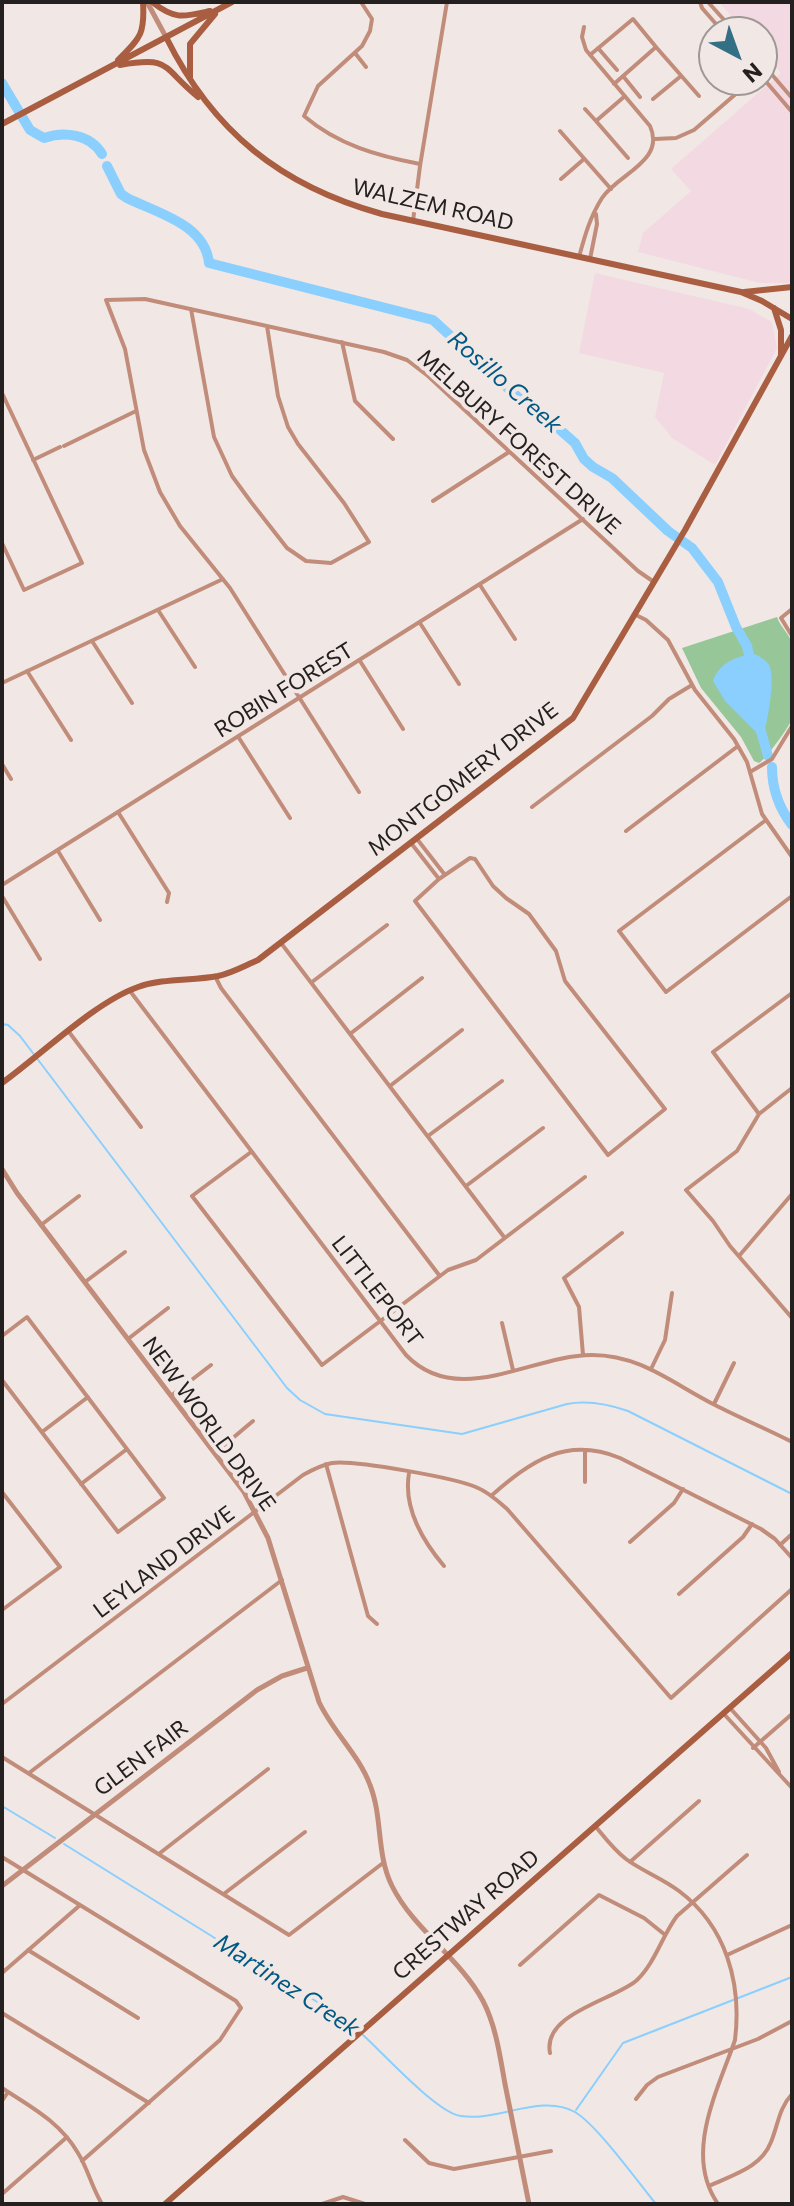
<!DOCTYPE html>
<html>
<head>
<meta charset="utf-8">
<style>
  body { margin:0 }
  #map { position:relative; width:794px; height:2206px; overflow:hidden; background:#f1e8e5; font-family:Commissioner,sans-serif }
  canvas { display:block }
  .frame { position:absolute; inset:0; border:4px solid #23201f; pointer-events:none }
  .north { position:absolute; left:698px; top:16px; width:80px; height:80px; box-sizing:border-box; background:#f1e8e5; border:2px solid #9f9896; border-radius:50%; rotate:139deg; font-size:22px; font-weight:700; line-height:32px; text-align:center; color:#23201f }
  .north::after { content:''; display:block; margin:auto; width:28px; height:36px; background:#337086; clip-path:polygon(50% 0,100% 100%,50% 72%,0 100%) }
</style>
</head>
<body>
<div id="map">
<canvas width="794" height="2206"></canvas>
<div class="frame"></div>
<div class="north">N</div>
</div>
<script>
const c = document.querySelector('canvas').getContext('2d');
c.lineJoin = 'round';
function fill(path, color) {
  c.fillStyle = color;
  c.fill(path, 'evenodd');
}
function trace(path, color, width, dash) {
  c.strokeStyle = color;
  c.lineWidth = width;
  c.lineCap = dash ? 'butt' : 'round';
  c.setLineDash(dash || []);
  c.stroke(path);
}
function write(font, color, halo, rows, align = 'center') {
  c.font = font + ' Commissioner,sans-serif';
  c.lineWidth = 8;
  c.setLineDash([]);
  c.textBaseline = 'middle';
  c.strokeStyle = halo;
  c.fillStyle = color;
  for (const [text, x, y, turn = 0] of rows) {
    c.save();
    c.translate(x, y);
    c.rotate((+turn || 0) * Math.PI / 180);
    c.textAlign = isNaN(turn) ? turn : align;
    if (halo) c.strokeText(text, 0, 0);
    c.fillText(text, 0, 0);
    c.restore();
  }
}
fill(new Path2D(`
  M719 2H792V283H760L638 252 643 233 691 191 671 169 781 73 762 51V32H745Z
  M595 273 749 309 772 322 777 348 715 465 672 438 655 417 664 373 579 353Z`), '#f2d9e2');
fill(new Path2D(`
  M777 617C780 627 790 634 792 644 794 653 794 711 792 719 789 727 766 759 759 763L754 761 741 737 701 688 682 648Z`), '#97c798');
fill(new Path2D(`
  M754 654C759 656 766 660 769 665 776 677 767 727 762 738L725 701 713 681C719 663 736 656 754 654Z`), '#8acffd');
trace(new Path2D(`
  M2 1024 8 1025 20 1036 287 1388 300 1400 325 1414 462 1434 567 1404C588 1400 608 1404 628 1411L792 1494
  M2 1806 55 1838
  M64 1844 351 2023 359 2030
  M363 2035C383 2053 437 2113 461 2116 497 2122 541 2093 575 2112 597 2125 638 2182 656 2204
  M576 2110 623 2043 792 1977`), '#8acffd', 2);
trace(new Path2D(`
  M2 83 30 130 44 138C64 131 90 134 102 154
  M107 166 121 194 127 198C157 213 205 224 209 263L433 320 521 400 542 414 575 443 584 459 593 467 612 478 668 531 692 548 718 582 736 627 747 646 751 664
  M760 728 768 756
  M772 767C772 789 779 808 792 825`), '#8acffd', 10);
trace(new Path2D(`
  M361 2 372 19 370 31 362 46 318 86 304 116C338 145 378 156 420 164
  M700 2 702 8 723 32
  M708 2 735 32
  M598 48 617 70
  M355 53 366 67
  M590 55 633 19 656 47
  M762 63 792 98
  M623 76 640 97
  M762 77 792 112
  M614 84 656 47 699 96
  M625 96 596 121 628 158
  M653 99 681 76
  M585 109 596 121
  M560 131 611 189
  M655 139 676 138 694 130 752 80
  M561 179 584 159
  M413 221 420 166 447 2
  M579 257C585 235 590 217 602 198 618 174 666 161 650 126L586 50 582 37 584 27
  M590 259 597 224 596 214
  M191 309 214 437 232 476 251 502 287 548 306 561 331 563 369 542 344 503 298 444 288 427 278 396 267 326
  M342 342 355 401 393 439
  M2 393 82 563 24 590 2 543
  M64 446 136 411
  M33 460 60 447
  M433 501 509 452
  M480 585 515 639
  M792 609 781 618 792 636
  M158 610 195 667
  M636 615 646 620 668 640 695 690 734 739 747 762 762 814 792 857
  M420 623 459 684
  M92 641 132 703
  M360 661 403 729
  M27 671 71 740
  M2 683 223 579
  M239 738 290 818
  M2 764 11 779
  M750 772 772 759 792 726
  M359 792 230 588 180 526 160 492 144 450 125 349 106 300 145 299 384 352 407 360 428 376 638 571 654 582
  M792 794V795
  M532 807 652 716 669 699 692 685
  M118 812 169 893 167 902
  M766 820 619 931 666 992 792 896
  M626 831 738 746
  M417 839 445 875
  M411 843 439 879
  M58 851 100 920
  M470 858 475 859 493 886 506 898 529 914 556 951 565 981 665 1109 608 1155 415 901 439 879Z
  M2 885 583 519
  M2 896 40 959
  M281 943 504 1237
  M215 976 221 988 439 1275
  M312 982 387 925
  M130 991 406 1355C458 1409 531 1355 592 1355 641 1355 673 1384 715 1405 740 1418 767 1429 792 1442
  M69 1032 141 1127
  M350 1034 422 978
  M390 1086 462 1030
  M792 1088 759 1114 737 1151 686 1190 713 1221 730 1246 792 1318
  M759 1114 713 1052 792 993
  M428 1136 502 1081
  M251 1152 192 1196 322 1365 448 1270 476 1260 585 1177
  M466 1186 543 1128
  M41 1225 79 1196
  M739 1256 792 1194
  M85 1282 125 1252
  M502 1323 513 1370
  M2 1336 27 1317 164 1498 118 1532 2 1380
  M128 1339 168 1308
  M583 1355 579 1307 564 1278 622 1233
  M652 1367 665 1340 672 1293
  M172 1395 211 1365
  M714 1404 734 1363
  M42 1432 88 1397
  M585 1450V1482
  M215 1453 253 1421
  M326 1464 368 1616 377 1624
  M409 1473C403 1508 422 1540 444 1566
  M81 1484 127 1449
  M2 1492 60 1567 2 1610
  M491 1496C531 1461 566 1436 620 1458L761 1529 775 1539 792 1558
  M630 1542 674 1503 683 1489
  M780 1545 792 1534
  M679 1594 743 1537 752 1524
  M2 1704 303 1475C312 1470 321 1465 332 1463 355 1460 457 1478 478 1488 490 1493 499 1502 508 1510L671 1698 792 1589
  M730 1708 766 1748 779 1772
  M723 1713 792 1788
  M753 1748 792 1714
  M2 1757 289 1935 383 1863
  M29 1773 282 1580
  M596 1827C605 1838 614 1850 626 1859 642 1871 662 1878 679 1891 726 1926 742 1983 735 2040 718 2090 683 2154 718 2204
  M160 1853 268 1769
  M2 1857 236 2001 241 2008 220 2040 82 2161
  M630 1862 699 1801
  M225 1893 305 1832
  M28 1950 138 2018
  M727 1955 792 1925
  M520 1965 599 1895 644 1918 664 1934
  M2 1973 79 1906
  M2 2013 149 2103
  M550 2053C542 2013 615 2000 637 1980 655 1963 662 1936 677 1916L747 1855
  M2 2088C31 2107 60 2122 78 2153 88 2169 92 2188 102 2204
  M636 2099 647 2085 658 2077 758 2039 792 2021
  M2 2101 8 2092
  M405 2140 429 2163 454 2169 551 2151
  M709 2186C732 2175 761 2168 771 2142 778 2125 779 2108 792 2094
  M2 2194 67 2137
  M322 2204 343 2197 365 2204`), '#c18d7a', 4);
trace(new Path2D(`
  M147 2 166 37
  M2 1169 17 1193 244 1492 268 1538 319 1702C333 1732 359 1755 370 1785 383 1818 376 1854 392 1886 414 1930 460 1958 483 2001 496 2026 500 2056 505 2084 513 2124 521 2164 529 2204
  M2 1886 257 1690 282 1676 307 1668`), '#c18d7a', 5);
trace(new Path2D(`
  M152 2C175 20 183 17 210 11
  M166 37C213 132 281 186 382 214L741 292 762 301 792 319
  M118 60C140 38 145 35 143 2
  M120 65C172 56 161 67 198 97
  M190 77V44L215 14
  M2 124 232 2
  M744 292 792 287
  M774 308 781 330V355
  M2 1083C41 1055 95 1002 138 987 164 978 191 981 218 976 232 973 244 966 258 960L573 718 685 530 792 336
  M165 2204 792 1653`), '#a95e42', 6);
write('22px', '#23201f', '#f1e8e5', [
  ["WALZEM ROAD",433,205,13],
  ["MELBURY FOREST DRIVE",519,442,42],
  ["ROBIN FOREST",284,690,-32],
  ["MONTGOMERY DRIVE",463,779,-38],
  ["LITTLEPORT",377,1291,52],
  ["NEW WORLD DRIVE",209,1424,54],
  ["LEYLAND DRIVE",164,1562,-37],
  ["GLEN FAIR",141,1758,-37],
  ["CRESTWAY ROAD",466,1915,-41]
]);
write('italic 24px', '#005883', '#f1e8e5', [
  ["Rosillo Creek",505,382,41],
  ["Martinez Creek",287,1985,33]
]);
</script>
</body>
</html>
